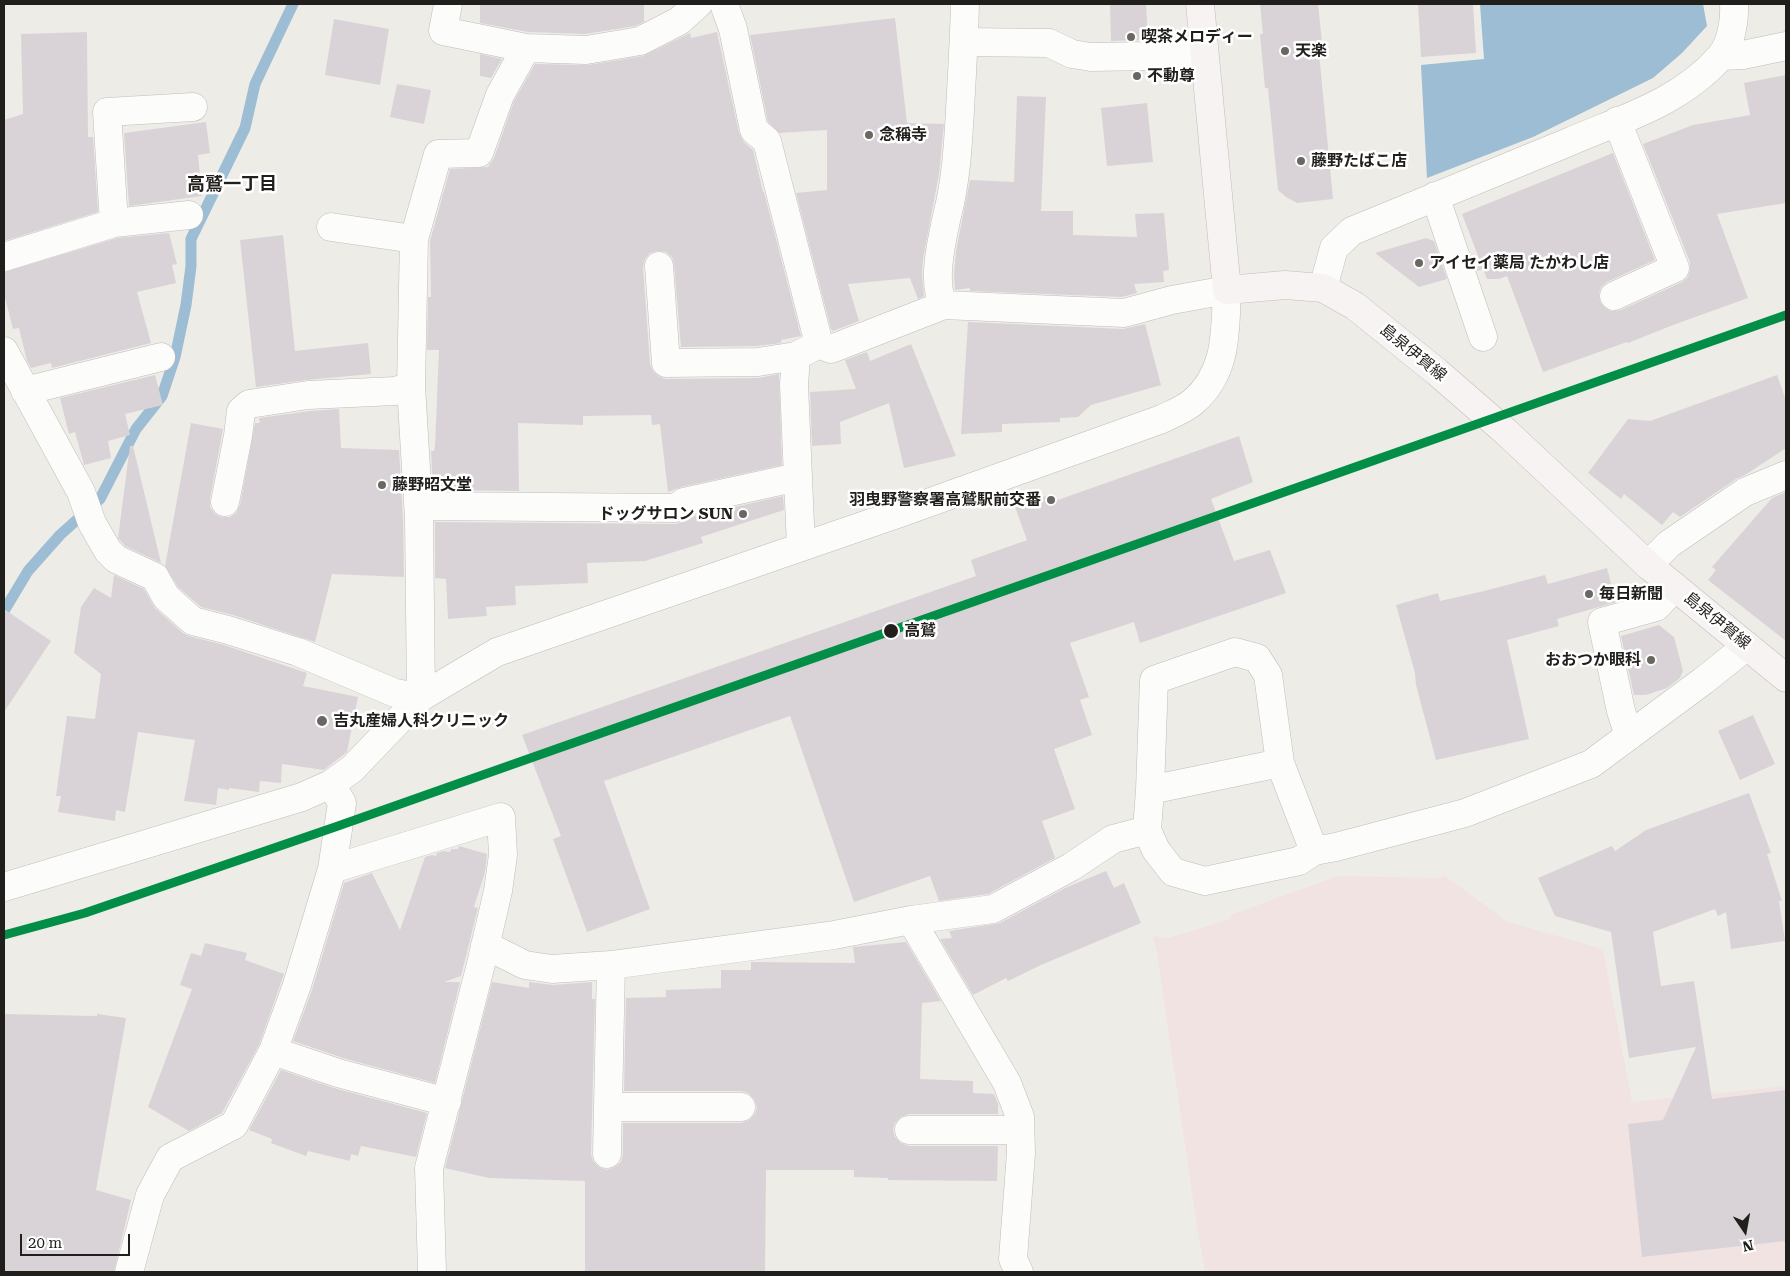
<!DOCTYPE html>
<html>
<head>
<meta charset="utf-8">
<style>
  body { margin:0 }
  #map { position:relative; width:1790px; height:1276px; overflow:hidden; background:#eeece6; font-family:"Roboto Serif",serif }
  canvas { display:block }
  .frame { position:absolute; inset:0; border:5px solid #211f1b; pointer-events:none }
  .north { position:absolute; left:1720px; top:1206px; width:50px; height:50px; -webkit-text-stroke:4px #fff; paint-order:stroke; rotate:168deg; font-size:14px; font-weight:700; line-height:20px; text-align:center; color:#211f1b }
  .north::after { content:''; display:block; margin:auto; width:18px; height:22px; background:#211f1b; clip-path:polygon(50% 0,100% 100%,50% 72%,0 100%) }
  .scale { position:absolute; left:20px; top:1234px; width:110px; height:22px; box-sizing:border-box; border:2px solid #211f1b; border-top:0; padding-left:6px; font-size:15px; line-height:18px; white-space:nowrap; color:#211f1b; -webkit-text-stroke:4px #fff; paint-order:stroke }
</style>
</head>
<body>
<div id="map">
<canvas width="1790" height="1276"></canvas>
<div class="frame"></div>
<div class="north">N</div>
<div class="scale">20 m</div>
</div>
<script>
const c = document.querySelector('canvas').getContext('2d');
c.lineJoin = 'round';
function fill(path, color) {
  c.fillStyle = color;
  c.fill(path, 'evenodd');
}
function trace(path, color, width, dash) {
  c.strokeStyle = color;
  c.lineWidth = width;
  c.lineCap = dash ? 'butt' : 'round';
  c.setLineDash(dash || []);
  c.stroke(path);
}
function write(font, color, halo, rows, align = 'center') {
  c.font = font + ' "Roboto Serif","Noto Sans JP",serif';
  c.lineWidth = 5;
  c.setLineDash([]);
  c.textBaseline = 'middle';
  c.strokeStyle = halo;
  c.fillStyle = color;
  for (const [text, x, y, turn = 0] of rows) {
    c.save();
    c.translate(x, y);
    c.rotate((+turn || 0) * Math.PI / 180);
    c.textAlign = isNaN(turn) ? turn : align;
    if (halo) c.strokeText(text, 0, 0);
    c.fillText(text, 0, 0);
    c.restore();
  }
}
fill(new Path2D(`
  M1338 876 1438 878 1445 876 1508 922 1603 949 1632 1102 1786 1086V1272H1205L1197 1227 1157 953 1153 936 1168 938 1231 919 1230 915Z`), '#f2e3e3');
fill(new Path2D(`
  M1480 4H1703L1707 26 1682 53 1653 78 1533 137 1427 178 1421 65 1484 59Z`), '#9cbdd3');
trace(new Path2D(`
  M4 611 28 571 60 535 100 499 136 429 162 396 175 357 186 305 191 266V239L245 128 255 84 293 4`), '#9cbdd3', 11);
fill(new Path2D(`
  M480 4H644V22L635 26 585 34 528 32 480 23Z
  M1110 4H1146L1148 40 1111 41Z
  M1260 4H1318L1323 52 1319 53 1333 199 1297 203 1286 197 1278 190 1268 88H1265L1260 34H1263Z
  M1418 4H1473L1476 53 1421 57Z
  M895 18 907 123 944 124 939 174 923 259 922 274 924 296 918 299 910 278 848 284 859 321 833 331 831 329 796 193 827 190V130L779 133 768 122 750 35Z
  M334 19 389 29 380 85 325 75Z
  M87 32 88 137H93L98 212 4 241V120L23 114 21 34Z
  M717 32 739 133 744 142 753 150 763 192H764L801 336 781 340V343L757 346 681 347 674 264 672 257 666 252 657 251 650 253 645 259 643 267 650 364 653 371 658 376 666 379 758 378 779 374 782 465 681 487 668 492 660 424 652 425 651 415 583 416V425L518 423 519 491 433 490 431 451H434L435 446 439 350H427L428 297H431L430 241 450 169 488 167 494 158 514 101 535 64 588 65 643 56 688 34 690 33 691 38Z
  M480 54 502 59 491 78 480 76Z
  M1786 75V203L1717 214 1748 298 1673 325 1628 343 1627 342 1543 372 1507 276 1499 279H1487L1483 269 1477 271 1472 258 1480 261 1462 214 1613 153 1655 260 1607 282 1601 287 1599 294 1600 302 1605 308 1612 311 1621 310 1682 282 1688 277 1690 270V262L1643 144 1693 125 1750 115 1744 83Z
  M397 84 431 90 424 124 390 117Z
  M1017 96 1046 97 1041 211H1073V235L1137 237 1135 214 1164 213 1169 270 1163 271 1164 282 1134 284 1137 293 1122 297 970 291V288L955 290 954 274 956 251 970 180 1014 182Z
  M1147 103 1153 162 1107 166 1101 108Z
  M206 122 210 153 198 155 202 196 129 206 124 133Z
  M169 233 177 264 172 265 176 283 137 292 151 343 52 368 51 363 31 368 27 361 19 328 13 329 4 294V272L117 238Z
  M283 235 295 351 368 343 371 374 306 380 256 387 240 240Z
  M1426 238 1434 241 1447 279 1419 287 1375 253Z
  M968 322 1123 329 1145 324 1161 385 1091 405 1078 417 1060 418V422L1002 424V432L961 434Z
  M911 344 956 456 904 468 889 403 840 422 841 444 812 446 810 392 856 389 845 360 867 352 870 361Z
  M155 375 163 405 125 414 130 435 108 441 111 458 84 465 75 432 69 434 60 398Z
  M1777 375 1786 400V448L1745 475 1736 479 1680 517 1673 512 1662 525 1624 494 1621 499 1588 473 1628 419 1650 421Z
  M339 409 341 448 399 450 403 519 404 577 332 574 315 642 233 615 201 607 178 587 165 566 191 423 223 429 210 499V507L215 514 222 517H230L236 513 240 505 255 423H260L259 418 310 411Z
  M1239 436 1253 482 1211 499 1234 561 1270 550 1286 593 1140 643 1134 622 1070 643 1089 697 1080 700 1092 735 1054 749 1075 809 1042 821 1055 858 988 894 939 901 930 876 854 902 790 716 604 781 650 909 587 932 553 839 561 836 522 735 976 576 971 560 1027 540 1015 507 1052 494 1055 501Z
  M130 446H133L161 563 125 546 118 538Z
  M1786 492V641L1708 580 1716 570 1712 567 1772 498Z
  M783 496 784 510 701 537 703 543 645 561 587 563 588 583 515 586 516 605 486 607 487 616 448 619 446 579 435 578V522L676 524 685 521 691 517Z
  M1607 568 1616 602 1557 619 1559 626 1507 640 1529 739 1436 760 1416 685 1415 673 1396 605 1438 593 1440 601 1484 591 1545 575 1548 584Z
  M114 575 144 589 155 608 183 633 189 636 224 645 307 673 303 686 358 697 347 752 324 770 282 764 281 783 260 781 259 792 229 788V790L218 788 216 805 184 801 195 740 138 732 125 812 116 810 115 821 58 812 61 796H56L67 716 95 719 101 674 74 653 81 607 94 588 111 598Z
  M4 609 51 641 4 712Z
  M1659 625 1674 637 1683 671 1680 678 1667 688 1646 695H1634L1621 636Z
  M1753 715 1775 764 1740 780 1718 731Z
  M1749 793 1771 853 1767 854 1782 901H1779L1785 941 1731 949 1726 912 1718 916 1715 909 1653 932 1661 986 1694 981 1712 1099 1786 1090V1241L1642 1257 1628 1124 1663 1120 1696 1047 1629 1058 1611 932 1555 916 1538 878 1612 846 1615 851 1646 830Z
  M459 846 487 854 485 872 474 907 478 908 461 976 444 982H460L435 1083 343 1058 293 1041 312 990 344 883 372 873 400 930 425 857 432 855 436 856 437 853 444 851 450 852 451 849H458Z
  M1106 871 1114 888 1124 883 1141 923 1041 965 1008 981 1006 978 973 995 940 939 952 938 949 931 1000 923 1065 888Z
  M906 942 941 1001 922 1003 920 1079 973 1081V1093L994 1094 998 1104V1114H909L901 1117 895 1123 893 1130 895 1137 901 1143 909 1146H998L997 1181 888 1180V1178L854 1177V1170H766L765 1272H585V1181L489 1178 445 1168 492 982 529 988V982L553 985 592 982V999H595L591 1154 593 1161 599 1167 607 1170 615 1167 621 1162 623 1154V1123H741L749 1120 755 1114 757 1107 754 1099 748 1093 741 1091H624L626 998 666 997V990L721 988V970H751V962L855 963 853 947Z
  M205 943 247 953 245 960 284 974 259 1045 222 1113 189 1131 148 1107 192 989 180 985 191 953 201 956Z
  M4 1014 97 1016V1014L126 1018 96 1190 131 1200 114 1272H4Z
  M281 1070 334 1088 427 1113 416 1157 361 1146 358 1156 351 1154 350 1161 308 1151 306 1156 271 1143 272 1139 249 1130Z`), '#d9d3d8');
const minor = new Path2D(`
  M448 4 443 31 526 48
  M724 4 733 29 754 130 767 141 819 344 796 356 794 385 801 547
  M964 42 1049 43 1072 54 1091 57 1151 56 1203 50
  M1721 56 1743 55 1786 46
  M1435 196 1483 337
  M114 223 107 112 193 107
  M331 227 414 239
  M4 257 114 223 189 215
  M659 266 666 363 758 362 796 356
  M1323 288 1334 248 1352 231C1424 201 1497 172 1569 142 1622 119 1681 102 1720 57 1731 44 1735 21 1734 4
  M1614 296 1675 268 1617 121
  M944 305C931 284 942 239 947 216 956 181 958 146 960 110 962 75 964 39 965 4
  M4 351 81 492 92 523 108 551 116 559 155 577 166 597 193 621 228 630 298 652 395 693 421 697
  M25 391 161 357
  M225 502 238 436 241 411 249 404 308 395 395 391 411 386
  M419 506 676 508 684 502 798 477
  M1648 565 1669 544 1745 492 1786 475
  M421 697 419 518 411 386 414 239 438 154 479 153 500 95 526 48 586 50 640 41 679 21 698 4
  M1629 736 1621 711 1602 622 1656 607 1675 587
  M1150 790 1280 763
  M1314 851 1280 763 1268 675 1257 658 1235 652 1154 680 1150 790 1147 830 1156 850 1173 872 1205 881 1299 861 1314 851 1336 847 1465 813 1591 764 1703 681 1747 646
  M332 869 501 817 503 855 498 891 481 964 429 1168 432 1272
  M4 887 302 797 331 784 352 769 421 697 497 652 900 513 1162 419C1172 414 1185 409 1193 402 1228 372 1225 331 1227 290L1172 300 1124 313 944 305 831 349 819 344
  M911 920 1007 1083 1020 1117 1021 1153 1013 1259 1019 1272
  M485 945 525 965 552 969 611 965
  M273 1051 338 1073 447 1102
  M608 1107H741
  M909 1130H1020
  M607 1154 611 965 834 935 911 920 993 909 1071 867 1113 839 1147 830
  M129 1272 150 1195 170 1158 234 1125 273 1051 297 985 332 869 342 803 331 784`);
const major = new Path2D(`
  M1200 4 1227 290 1285 285 1323 288 1355 306 1437 372 1506 432 1648 565 1786 678`);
trace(minor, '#bfbdb9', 29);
trace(major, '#c4bbba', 29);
trace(minor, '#fcfcfb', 28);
trace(major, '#f8f3f3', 28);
trace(new Path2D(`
  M4 935 85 913 338 826 1786 315`), '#028e46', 9);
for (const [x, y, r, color] of [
  [1131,37,5,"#696762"],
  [1285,51,5,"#696762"],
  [1137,76,5,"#696762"],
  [869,135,5,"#696762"],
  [1301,161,5,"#696762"],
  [1419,263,5,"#696762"],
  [382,485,5,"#696762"],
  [1051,500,5,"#696762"],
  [743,514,5,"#696762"],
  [1589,594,5,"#696762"],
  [891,631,8,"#211f1b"],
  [1651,660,5,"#696762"],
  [322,721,6,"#696762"]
]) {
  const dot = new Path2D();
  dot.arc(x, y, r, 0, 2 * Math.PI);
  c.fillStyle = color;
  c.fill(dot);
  trace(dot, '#fff', 2);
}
write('bold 16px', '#211f1b', '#fff', [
  ["喫茶メロディー",1141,37],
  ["天楽",1295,51],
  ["不動尊",1147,76],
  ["念稱寺",879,135],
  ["藤野たばこ店",1311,161],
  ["アイセイ薬局 たかわし店",1429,263],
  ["藤野昭文堂",392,485],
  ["羽曳野警察署高鷲駅前交番",1041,500,"right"],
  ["ドッグサロン SUN",733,514,"right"],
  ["毎日新聞",1599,594],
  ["おおつか眼科",1641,660,"right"],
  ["吉丸産婦人科クリニック",333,721]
], 'left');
write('16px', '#211f1b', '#fff', [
  ["島泉伊賀線",1413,353,39],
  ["島泉伊賀線",1717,621,39]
]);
write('bold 16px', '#211f1b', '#fff', [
  ["高鷲",904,631]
], 'left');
write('bold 18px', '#211f1b', '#fff', [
  ["高鷲一丁目",232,185]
]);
</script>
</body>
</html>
